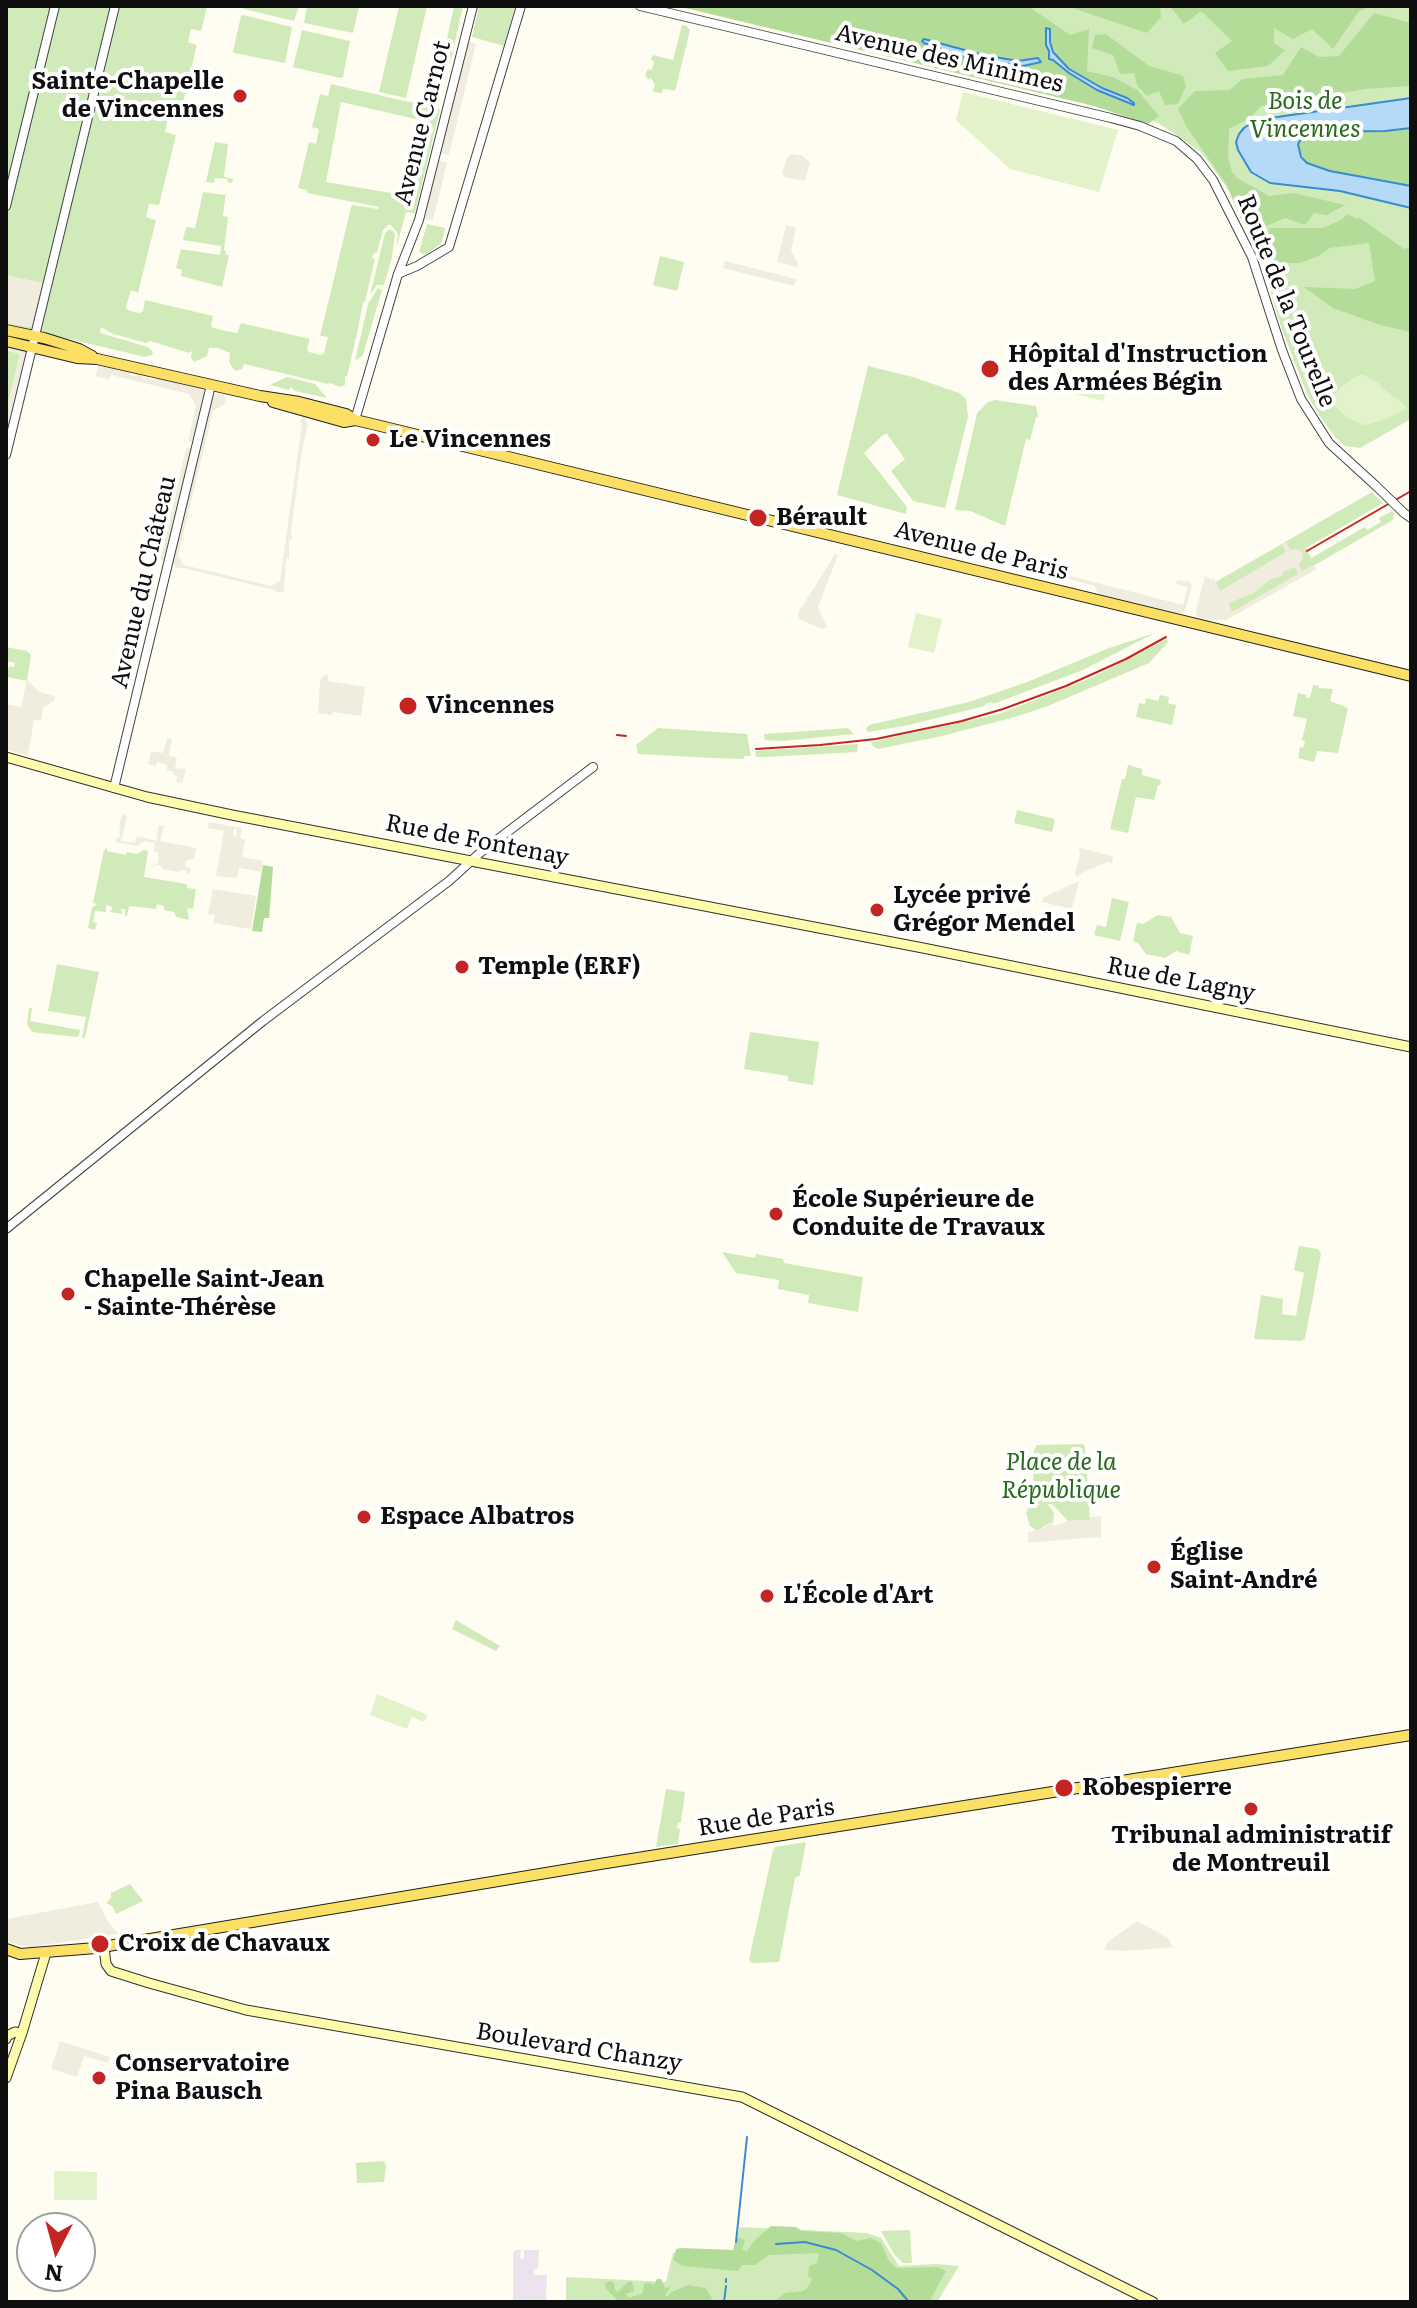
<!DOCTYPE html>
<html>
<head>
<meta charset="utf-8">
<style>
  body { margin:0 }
  #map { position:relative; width:1417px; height:2308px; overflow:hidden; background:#fffdf1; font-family:Literata,serif }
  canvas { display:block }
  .frame { position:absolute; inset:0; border:8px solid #0f0f0f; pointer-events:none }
  .north { position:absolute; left:16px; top:2212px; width:80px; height:80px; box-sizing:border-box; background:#fff; border:2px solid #9f9f9f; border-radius:50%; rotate:186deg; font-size:22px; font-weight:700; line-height:32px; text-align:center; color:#0f0f0f }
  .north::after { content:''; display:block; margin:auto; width:28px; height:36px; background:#c32523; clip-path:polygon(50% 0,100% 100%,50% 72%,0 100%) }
</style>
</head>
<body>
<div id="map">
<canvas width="1417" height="2308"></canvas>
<div class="frame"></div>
<div class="north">N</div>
</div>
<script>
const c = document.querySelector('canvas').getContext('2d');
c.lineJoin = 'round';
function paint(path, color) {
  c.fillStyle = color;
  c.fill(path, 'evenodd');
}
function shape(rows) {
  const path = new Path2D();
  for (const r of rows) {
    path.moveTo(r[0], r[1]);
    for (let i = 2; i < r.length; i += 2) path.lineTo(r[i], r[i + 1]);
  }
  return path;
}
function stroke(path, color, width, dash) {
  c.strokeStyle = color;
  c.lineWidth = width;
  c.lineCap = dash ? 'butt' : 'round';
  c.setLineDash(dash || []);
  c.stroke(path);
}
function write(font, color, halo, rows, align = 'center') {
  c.font = font + ' Literata,serif';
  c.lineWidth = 8;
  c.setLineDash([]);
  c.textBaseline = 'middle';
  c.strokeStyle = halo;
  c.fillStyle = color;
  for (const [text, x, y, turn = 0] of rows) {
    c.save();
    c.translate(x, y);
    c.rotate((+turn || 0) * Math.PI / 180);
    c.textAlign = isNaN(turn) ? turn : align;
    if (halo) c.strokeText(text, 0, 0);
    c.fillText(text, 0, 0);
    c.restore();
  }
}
paint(shape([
  [515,2250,521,2250,520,2258,524,2259,524,2250,539,2250,538,2269,534,2269,534,2275,547,2275,546,2302,513,2302,513,2253]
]), '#ede3ee');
paint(shape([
  [6,6,207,6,201,31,191,29,188,42,197,45,180,115,172,112,169,114,165,132,176,135,159,205,149,204,146,217,156,220,138,293,131,290,126,307,128,310,134,312,140,313,143,311,145,300,183,309,213,316,211,327,221,330,237,333,241,323,310,339,307,349,309,352,321,355,324,353,328,337,320,336,351,208,352,205,378,209,379,207,307,193,307,190,298,188,309,142,316,144,319,129,312,127,320,94,328,96,331,84,440,109,415,213,406,212,396,249,398,234,391,225,388,225,383,230,377,252,373,254,372,258,375,259,365,301,363,303,356,339,354,341,355,342,347,376,345,376,345,385,339,387,331,383,328,384,244,364,242,369,235,371,229,362,230,353,218,348,209,348,207,356,194,362,191,358,192,351,189,353,150,341,146,343,113,334,101,327,100,333,148,347,153,352,152,355,145,357,6,324],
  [341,102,420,120,403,195,326,182],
  [243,6,299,6,294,21,244,9],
  [307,6,359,6,353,33,304,23],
  [399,6,427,6,406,98,379,92],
  [454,6,463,6,450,64,445,55,446,43],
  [479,6,515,6,504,46,472,37],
  [678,6,1411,6,1411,419,1360,448,1345,446,1335,437,1319,415,1307,394,1281,327,1262,263,1226,186,1201,152,1158,123,1126,111],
  [243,15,292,27,285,63,234,53,233,51,241,16],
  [682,25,687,26,690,30,675,91,667,89,663,89,662,93,655,92,652,91,655,86,653,81,650,78,648,80,645,75,648,69,651,70,653,66,654,61,651,60,652,55,673,60],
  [302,30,350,41,343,77,340,78,293,67],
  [215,142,228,144,224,177,233,179,232,183,229,182,229,185,227,179,215,178,214,183,206,182],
  [226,190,223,216,228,217,224,250,226,251,226,254,223,254,229,255,222,287,181,276,182,270,176,268,181,249,220,255,221,246,183,240,186,227,195,228,203,192,225,195],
  [427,224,445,228,445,230,441,244,425,255,419,252],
  [388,230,392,230,395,234,392,257,384,285,377,285,370,295,385,233],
  [660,256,684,262,677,291,653,285],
  [378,288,382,290,363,355,355,361,368,304],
  [6,350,20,354,6,412],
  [868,366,913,377,959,393,966,399,968,417,945,508,913,501,891,471,905,459,887,434,883,435,864,453,907,507,906,514,837,495],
  [287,377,315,384,327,398,295,391,291,387,289,390,270,385],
  [995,400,1036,406,1038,417,1036,417,1030,440,1026,439,1005,526,970,511,955,510,977,413,988,402],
  [1372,492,1383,503,1306,548,1311,558,1363,528,1365,527,1367,530,1381,522,1379,518,1392,511,1394,513,1393,520,1228,615,1216,616,1206,608,1203,600,1205,590,1212,584],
  [1155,633,1083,670,993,704,992,702,985,704,985,706,909,725,868,732,866,729,869,725,969,702,1027,682,1109,648],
  [1167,639,1168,642,1149,663,1048,706,1015,717,942,736,878,749,873,746,871,742,999,714,1091,678],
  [6,647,27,651,31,655,27,681,7,677,9,666,14,667,15,663,6,661],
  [1313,685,1319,686,1319,688,1333,689,1330,701,1348,708,1338,753,1317,751,1314,762,1298,758,1300,747,1303,748,1305,741,1302,740,1307,719,1293,716,1298,693,1307,695,1306,698,1310,698],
  [1160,695,1169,697,1168,703,1176,705,1172,725,1136,717,1139,703,1145,704,1146,698,1158,701],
  [658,728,747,734,751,756,744,756,744,759,713,758,638,754,636,745],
  [848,728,854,734,782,741,765,740,764,734],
  [858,744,857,752,766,757,756,757,755,751],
  [1128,765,1142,769,1142,775,1161,780,1160,785,1158,785,1154,800,1136,797,1128,833,1110,829,1122,779,1125,779],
  [1017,810,1055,819,1052,832,1014,823],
  [107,848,107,851,126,855,127,852,137,854,144,850,148,851,144,877,187,884,187,888,196,889,193,909,187,908,189,920,176,917,174,912,164,910,164,906,157,904,156,909,129,906,127,916,125,916,125,909,121,909,122,914,110,912,113,907,106,905,106,912,95,911,93,922,97,923,95,930,88,928,92,908,97,904,93,903,104,850],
  [1112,898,1129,902,1120,941,1094,935,1097,925,1106,927],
  [1158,915,1171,917,1180,933,1193,936,1189,955,1176,951,1165,958,1146,954,1138,943,1133,941,1137,923,1143,924],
  [57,964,99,972,85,1038,82,1038,86,1017,48,1011],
  [29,1008,32,1008,30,1021,80,1030,79,1035,77,1037,32,1032,27,1024],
  [750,1032,819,1042,813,1085,788,1081,788,1076,744,1069],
  [1299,1246,1318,1249,1321,1254,1305,1339,1301,1341,1254,1339,1261,1295,1283,1299,1282,1314,1296,1316,1304,1273,1294,1270],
  [722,1252,755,1258,756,1254,783,1259,784,1263,863,1277,858,1312,808,1303,809,1295,778,1289,779,1280,736,1273],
  [1083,1444,1085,1447,1090,1520,1068,1521,1052,1504,1047,1504,1054,1512,1053,1523,1049,1523,1037,1531,1030,1526,1026,1513,1029,1507,1041,1504,1033,1503,1034,1450,1037,1445],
  [456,1620,500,1646,496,1651,452,1629],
  [666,1789,685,1792,681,1822,678,1823,677,1828,680,1829,678,1844,656,1847],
  [806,1842,800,1875,795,1878,779,1962,752,1963,749,1960,773,1850,775,1847],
  [130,1884,143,1901,116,1914,112,1906,106,1903,111,1898,111,1893],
  [384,2161,386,2166,384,2182,357,2183,356,2163],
  [739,2227,867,2233,881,2238,899,2266,936,2264,959,2266,937,2302,566,2302,566,2277,666,2282,673,2253,718,2254,735,2257],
  [910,2230,912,2263,903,2263,894,2254,881,2231]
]), '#d0ebb9');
paint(shape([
  [677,6,1028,6,1070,35,1089,29,1087,71,1113,77,1137,90,1159,116,1148,124,1094,106],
  [1067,6,1160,6,1161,17,1147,33],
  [1170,6,1372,6,1359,11,1333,49,1312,29,1293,39,1274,28,1274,43,1285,50,1268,66,1228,71,1215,53,1232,41,1201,11,1184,24],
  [1374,13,1411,23,1411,83,1409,86,1365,89,1261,106,1250,118,1229,129,1228,156,1232,172,1237,178,1269,196,1294,193,1345,205,1327,215,1314,213,1305,225,1285,218,1250,233,1241,219,1228,187,1186,126,1178,109,1195,91,1230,90,1242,79,1283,75,1301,47,1319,57,1339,56],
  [1106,34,1149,66,1183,76,1186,86,1178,104,1165,105,1159,91,1147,96,1137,85,1134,73,1120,74,1113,55,1092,48,1095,35],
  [1411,128,1411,186,1330,171,1307,163,1298,149,1299,139,1311,132,1385,131],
  [1348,214,1355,218,1360,218,1404,249,1411,247,1411,332,1380,325,1333,308,1305,288,1304,287,1355,289,1375,281,1369,243,1329,248,1319,256,1299,263,1272,263,1265,256,1266,241,1269,228,1323,228,1341,220],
  [263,865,273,867,269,918,264,918,262,932,252,931],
  [771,2226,796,2227,802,2231,841,2233,856,2241,871,2238,881,2243,889,2261,896,2268,937,2267,946,2271,929,2302,776,2302,775,2301,785,2293,803,2291,808,2287,812,2279,808,2276,809,2266,817,2263,819,2253,769,2255,755,2265,742,2265,738,2271,682,2266,673,2260,676,2249,681,2248,733,2250,736,2237,745,2240,742,2250,747,2251,754,2241],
  [657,2279,661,2279,665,2288,671,2287,666,2293,666,2298,672,2292,688,2285,706,2288,714,2302,620,2302,606,2289,605,2283,611,2281,614,2283,615,2290,618,2292,629,2281,632,2282,634,2291,626,2294,629,2298,643,2293,644,2284,647,2282,654,2285]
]), '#b2dc98');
paint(shape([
  [963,92,1118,130,1099,192,1010,169,956,120],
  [1072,375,1108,384,1103,401,1068,392],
  [1359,375,1364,375,1378,383,1392,396,1399,399,1406,408,1391,417,1370,424,1363,425,1345,416,1332,402,1331,398,1342,386],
  [916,613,942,619,934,653,908,647],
  [377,1694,428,1715,424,1722,412,1717,407,1729,370,1715],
  [54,2171,97,2172,97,2200,54,2200]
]), '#e2f2cb');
paint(shape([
  [468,42,476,44,449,155,440,153],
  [792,154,803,156,810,163,805,181,787,178,782,174,787,157],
  [438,160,447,163,433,220,425,219],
  [786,225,796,228,791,251,798,263,797,267,777,262],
  [725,261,796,279,794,286,723,268],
  [6,275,43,283,33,324,30,327,6,323],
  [6,344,24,349,27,355,25,355,9,420,11,421,8,426,9,427,6,429,6,412,20,354,6,350],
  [99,364,128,371,130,375,135,376,136,373,142,375,143,378,155,380,157,378,203,390,205,393,202,411,200,411,192,442,188,442,196,406,189,394,111,375,109,380,95,376],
  [216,394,224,395,226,403,213,411,178,556,184,565,271,586,280,581,302,424,300,421,304,416,308,424,301,456,291,531,292,539,289,539,289,558,286,559,284,591,280,593,274,590,184,568,176,568,172,561,211,399],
  [186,448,191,448,184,476,186,477,167,546,169,548,167,558,161,561,152,557,152,555,163,548],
  [1286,542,1290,550,1296,549,1302,552,1303,558,1299,565,1302,571,1314,565,1317,569,1226,620,1207,620,1197,617,1196,611,1205,576,1212,580,1214,578,1220,591,1286,552,1282,544],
  [1295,567,1298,574,1232,612,1229,603,1253,593,1271,579,1282,576,1283,572],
  [835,554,838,555,818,607,827,627,822,629,799,619,798,613],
  [1063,574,1183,605,1188,587,1176,584,1177,580,1189,582,1192,585,1185,611,1182,614,1098,594,1095,586,1062,577],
  [324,675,328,675,328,681,365,687,361,716,333,712,332,715,318,713,320,680],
  [27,679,39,692,55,696,54,701,43,708,41,721,34,719,28,756,6,750,6,718,9,712,6,711,6,704,21,707],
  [167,738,172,739,169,756,177,758,175,768,186,769,182,783,176,782,177,776,173,774,173,772,167,770,167,765,157,762,156,766,148,764,151,751,163,753],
  [123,813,127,817,121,841,135,843,137,836,157,841,158,825,164,826,160,841,196,848,194,859,186,860,185,867,191,868,190,874,187,874,187,871,181,870,179,872,162,869,162,866,158,865,151,867,158,862,158,853,154,852,155,843,145,841,138,846,116,842,116,838,119,838,120,829,119,824],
  [209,822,236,827,233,832,234,838,237,833,236,827,242,828,240,838,245,840,242,857,263,861,261,872,239,868,237,878,216,876,224,831,207,828],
  [1079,848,1113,856,1112,863,1108,862,1086,871,1076,877,1075,873,1080,855],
  [1079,881,1072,909,1042,902,1044,897],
  [213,889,256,896,251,929,213,923,215,915,208,914],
  [1101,1516,1101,1538,1098,1537,1028,1543,1028,1532,1044,1528,1049,1522,1055,1526,1068,1521,1089,1520,1091,1517],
  [98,1902,108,1922,119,1934,30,1947,6,1942,6,1919],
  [1137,1921,1168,1938,1173,1947,1126,1951,1104,1950,1108,1942],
  [60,2041,110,2057,108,2063,84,2056,77,2077,51,2069]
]), '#f0eddf');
const water = shape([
  [1046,28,1050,29,1050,42,1053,52,1069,69,1102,88,1127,98,1134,103,1134,105,1097,90,1069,73,1053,60,1049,59,1049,51,1046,45,1046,28],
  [924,39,983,55,1018,61,1038,58,1041,62,1023,66,990,61,962,56,924,43,922,41,924,39],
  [1411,98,1411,128,1385,131,1311,132,1304,134,1298,144,1301,157,1307,163,1330,171,1411,186,1411,208,1340,191,1270,183,1251,172,1238,150,1236,142,1239,134,1244,128,1256,120,1411,98]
]);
paint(water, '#b4daf8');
stroke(water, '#398bd1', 2);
stroke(shape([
  [736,2242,747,2137],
  [776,2244,805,2242,836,2250,872,2270,898,2289,909,2302],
  [726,2282,726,2279],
  [724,2302,726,2286]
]), '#398bd1', 2);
const tertiary = shape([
  [640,6,1111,118,1140,126,1176,141,1197,159,1213,180,1252,257,1282,350,1301,399,1329,443,1375,485],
  [6,206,55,6],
  [398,274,419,220,473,6],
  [355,420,398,274,417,266,449,247,521,6],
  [6,455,115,6],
  [1404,513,1411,518],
  [114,788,211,385],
  [6,1229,263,1021,449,881,481,852,593,767]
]);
const secondary = shape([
  [6,757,147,797,232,815,923,948,1411,1047],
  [104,1947,106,1964,111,1971,149,1983,246,2010,742,2097,1153,2302],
  [6,2039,7,2036,15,2032,22,2033],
  [6,2078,22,2033,46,1953]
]);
const primary = shape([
  [6,330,44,338,79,349,92,356],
  [6,341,77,358,97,359,260,396,299,402,346,414,355,420,364,422,1411,676],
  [273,402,344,422,355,420],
  [6,1949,20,1954,96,1948,600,1864,1411,1735]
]);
stroke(tertiary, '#424242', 10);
stroke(secondary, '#313131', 11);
stroke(primary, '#202020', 12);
stroke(tertiary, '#fff', 8);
stroke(secondary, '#fffbac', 9);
stroke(primary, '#fbe065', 10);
stroke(shape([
  [1307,551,1411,491],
  [617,735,626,736],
  [756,749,820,745,876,739,962,721,1003,709,1066,686,1126,659,1166,637]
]), '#c32523', 2);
const tertiaryBridge = shape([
  [1375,485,1404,513]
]);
stroke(tertiaryBridge, '#424242', 10, []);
stroke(tertiaryBridge, '#fff', 8);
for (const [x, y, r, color] of [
  [240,96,8,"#c32523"],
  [990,369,10,"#c32523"],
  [373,440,8,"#c32523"],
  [758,518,10,"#c32523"],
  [408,706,10,"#c32523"],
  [877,910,8,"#c32523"],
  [462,967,8,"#c32523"],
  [776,1214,8,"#c32523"],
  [68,1294,8,"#c32523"],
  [364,1517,8,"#c32523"],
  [1154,1567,8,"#c32523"],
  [767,1596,8,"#c32523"],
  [1064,1788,10,"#c32523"],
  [1251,1809,8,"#c32523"],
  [100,1944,10,"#c32523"],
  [99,2078,8,"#c32523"]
]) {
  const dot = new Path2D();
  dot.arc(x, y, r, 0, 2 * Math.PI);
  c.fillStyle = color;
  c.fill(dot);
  stroke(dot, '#fff', 3);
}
write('24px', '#0f0f0f', '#fff', [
  ["Avenue des Minimes",949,59,13],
  ["Avenue Carnot",423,123,-76],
  ["Route de la Tourelle",1286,301,68],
  ["Avenue de Paris",981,551,14],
  ["Avenue du Château",144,582,-77],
  ["Rue de Fontenay",477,841,11],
  ["Rue de Lagny",1181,980,11],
  ["Rue de Paris",766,1818,-9],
  ["Boulevard Chanzy",579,2048,9]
]);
write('bold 24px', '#0f0f0f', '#fff', [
  ["Sainte-Chapelle",224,82,"right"],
  ["de Vincennes",224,110,"right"],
  ["Hôpital d'Instruction",1008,355],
  ["des Armées Bégin",1008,383],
  ["Le Vincennes",389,440],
  ["Bérault",776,518],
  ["Vincennes",426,706],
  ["Lycée privé",893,896],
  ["Grégor Mendel",893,924],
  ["Temple (ERF)",478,967],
  ["École Supérieure de",792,1200],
  ["Conduite de Travaux",792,1228],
  ["Chapelle Saint-Jean",84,1280],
  ["- Sainte-Thérèse",84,1308],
  ["Espace Albatros",380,1517],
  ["Église",1170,1553],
  ["Saint-André",1170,1581],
  ["L'École d'Art",783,1596],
  ["Robespierre",1082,1788],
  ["Tribunal administratif",1251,1836,"center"],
  ["de Montreuil",1251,1864,"center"],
  ["Croix de Chavaux",118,1944],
  ["Conservatoire",115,2064],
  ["Pina Bausch",115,2092]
], 'left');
write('italic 24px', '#28691d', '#fff', [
  ["Bois de",1305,102],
  ["Vincennes",1305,130],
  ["Place de la",1061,1463],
  ["République",1061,1491]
]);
</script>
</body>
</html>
